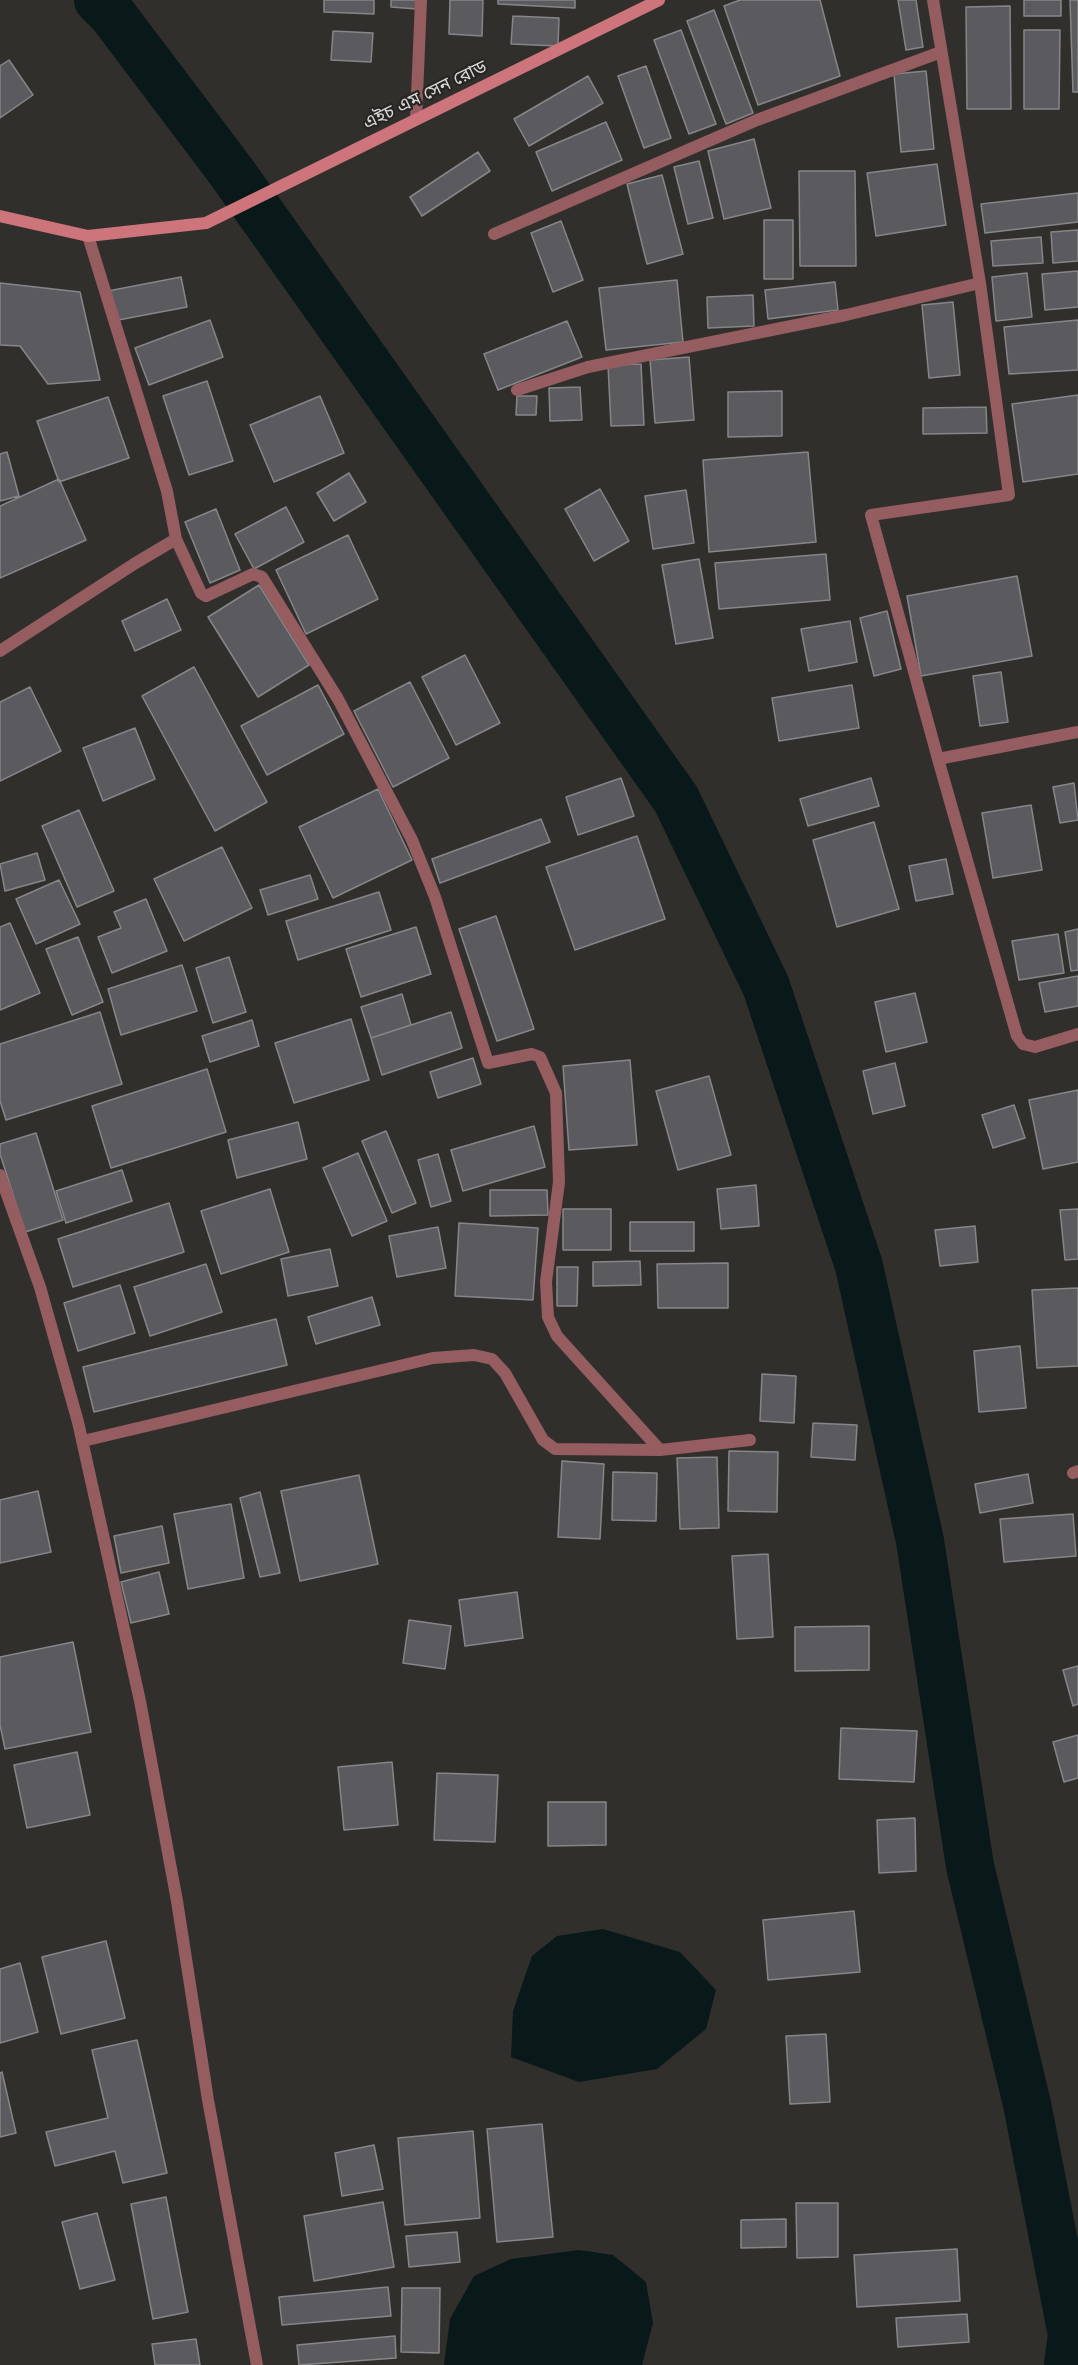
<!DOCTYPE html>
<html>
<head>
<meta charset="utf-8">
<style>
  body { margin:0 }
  canvas { display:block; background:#312f2c }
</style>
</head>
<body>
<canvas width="1078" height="2365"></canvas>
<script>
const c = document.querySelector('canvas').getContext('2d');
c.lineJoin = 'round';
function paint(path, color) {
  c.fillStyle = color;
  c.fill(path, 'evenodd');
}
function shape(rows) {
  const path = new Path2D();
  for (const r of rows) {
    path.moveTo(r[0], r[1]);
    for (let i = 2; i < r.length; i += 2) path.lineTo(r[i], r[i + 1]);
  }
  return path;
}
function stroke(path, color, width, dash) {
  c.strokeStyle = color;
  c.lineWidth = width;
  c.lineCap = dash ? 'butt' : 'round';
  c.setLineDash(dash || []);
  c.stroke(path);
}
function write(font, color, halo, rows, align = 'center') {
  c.font = font + ' Quicksand,"Noto Sans Bengali",sans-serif';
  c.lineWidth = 4.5;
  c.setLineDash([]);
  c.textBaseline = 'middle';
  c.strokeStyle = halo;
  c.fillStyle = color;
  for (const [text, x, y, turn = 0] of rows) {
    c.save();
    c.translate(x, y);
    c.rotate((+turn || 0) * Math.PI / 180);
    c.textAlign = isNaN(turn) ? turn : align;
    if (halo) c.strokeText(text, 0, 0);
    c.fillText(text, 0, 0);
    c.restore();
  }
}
paint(shape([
  [603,1929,680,1952,716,1990,706,2029,657,2069,579,2082,511,2057,513,2011,532,1956,557,1936],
  [579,2250,613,2255,646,2282,653,2323,642,2365,444,2365,450,2319,474,2276,511,2259]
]), '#091818');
stroke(shape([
  [98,0,112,14,230,170,676,799,766,986,859,1266,920,1541,970,1866,1027,2104,1072,2335,1068,2365]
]), '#091818', 48);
const building = shape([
  [324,0,374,0,374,14,324,12,324,0],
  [391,0,417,0,417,9,391,7,391,0],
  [450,0,483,0,482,36,449,34,450,0],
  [498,0,575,0,575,8,498,4,498,0],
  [740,0,820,0,840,76,758,105,724,6,740,0],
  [898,0,916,0,923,47,906,50,898,0],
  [1024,0,1061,0,1061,16,1024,16,1024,0],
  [1070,0,1078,0,1078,92,1073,92,1070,0],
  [1010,6,1011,109,967,109,966,7,1010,6],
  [714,10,753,113,726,124,687,21,714,10],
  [513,16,559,18,558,46,511,44,513,16],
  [681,30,716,124,689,134,654,40,681,30],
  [1024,30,1060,30,1059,109,1024,109,1024,30],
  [333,31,373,33,371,62,331,60,333,31],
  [9,60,33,95,0,118,0,66,9,60],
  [646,66,671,138,644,148,618,76,646,66],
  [926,71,934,149,901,152,894,74,926,71],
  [588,76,603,103,529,146,514,119,588,76],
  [606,122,622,160,552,191,536,152,606,122],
  [754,139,771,208,724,219,708,151,754,139],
  [478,152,490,171,422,216,410,197,478,152],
  [699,161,713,218,688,224,674,167,699,161],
  [937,164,946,225,876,236,867,173,937,164],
  [799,171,855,171,856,266,800,266,799,171],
  [662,175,683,254,647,264,627,184,662,175],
  [1078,193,1078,222,985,233,981,204,1078,193],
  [764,220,793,220,793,279,764,279,764,220],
  [561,221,583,280,553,292,531,233,561,221],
  [1078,230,1078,261,1053,263,1051,232,1078,230],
  [1041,237,1043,263,993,266,991,241,1041,237],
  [1078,271,1078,307,1045,310,1042,274,1078,271],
  [1027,273,1032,317,996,321,992,277,1027,273],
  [181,277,187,307,113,321,108,291,181,277],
  [677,280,683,342,606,350,599,288,677,280],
  [835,282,838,310,768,319,765,290,835,282],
  [0,283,80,292,100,380,48,384,20,346,0,345,0,283],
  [753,295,754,326,708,328,707,297,753,295],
  [953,302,960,375,929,378,922,305,953,302],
  [210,320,223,357,149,385,135,348,210,320],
  [1078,320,1078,370,1009,374,1004,327,1078,320],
  [567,321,582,357,498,390,484,354,567,321],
  [689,357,694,420,655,423,650,360,689,357],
  [641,364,644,425,611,426,608,365,641,364],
  [207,381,233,461,189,475,163,396,207,381],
  [580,387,582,420,550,421,549,388,580,387],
  [782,391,782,436,728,437,728,392,782,391],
  [1078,395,1078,474,1023,482,1012,404,1078,395],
  [320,396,344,453,274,482,250,425,320,396],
  [517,396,537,396,536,415,516,415,517,396],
  [108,397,129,458,59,482,37,421,108,397],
  [986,407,987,433,923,434,923,408,986,407],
  [7,452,19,496,0,501,0,454,7,452],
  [808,452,816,542,709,552,703,460,808,452],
  [349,473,366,502,334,521,317,493,349,473],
  [59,479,86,540,0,578,0,506,59,479],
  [600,489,629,541,594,561,565,509,600,489],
  [686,490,694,543,653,549,645,496,686,490],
  [286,507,304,542,254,569,235,534,286,507],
  [216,509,240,570,210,583,185,522,216,509],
  [348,535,378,599,306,634,276,570,348,535],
  [826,554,830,600,719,609,715,563,826,554],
  [699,559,713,638,676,644,662,565,699,559],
  [1017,576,1032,656,921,676,907,596,1017,576],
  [259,585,309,665,258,697,208,617,259,585],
  [167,599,181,630,135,651,122,621,167,599],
  [887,611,901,669,874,676,860,618,887,611],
  [850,621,857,662,809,671,801,629,850,621],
  [465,655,500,723,456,745,422,677,465,655],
  [194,667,267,802,215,831,142,696,194,667],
  [1001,672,1008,722,980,726,973,676,1001,672],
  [410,682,449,758,393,787,354,711,410,682],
  [318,685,344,734,267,775,241,726,318,685],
  [852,685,859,728,779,741,772,698,852,685],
  [30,687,61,751,0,781,0,702,30,687],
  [135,728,155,779,103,801,83,748,135,728],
  [621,778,634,816,578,835,566,797,621,778],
  [871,778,879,806,808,826,800,799,871,778],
  [1074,783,1078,820,1060,823,1053,787,1074,783],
  [378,789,412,860,333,898,299,827,378,789],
  [1031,805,1042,870,993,878,982,813,1031,805],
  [79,810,114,891,77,907,42,826,79,810],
  [541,819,550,842,440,883,432,859,541,819],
  [874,822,899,909,837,927,813,840,874,822],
  [637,836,665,919,575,950,546,867,637,836],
  [222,847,252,908,184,941,154,879,222,847],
  [37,853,45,880,5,891,0,864,37,853],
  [946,859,953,894,916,901,909,866,946,859],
  [310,875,318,899,268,915,260,890,310,875],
  [59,880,80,924,36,944,16,899,59,880],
  [379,892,391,930,298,960,286,921,379,892],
  [146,899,167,951,112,973,98,937,121,928,114,912,146,899],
  [496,916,534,1029,497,1041,459,929,496,916],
  [10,923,40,993,0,1010,0,927,10,923],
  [416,927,431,974,361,997,346,949,416,927],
  [1078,929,1078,970,1071,971,1065,932,1078,929],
  [1058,934,1064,973,1019,980,1012,941,1058,934],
  [78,937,103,1002,72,1015,46,949,78,937],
  [229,957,246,1012,213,1023,196,968,229,957],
  [182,965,197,1011,121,1035,108,989,182,965],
  [1078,976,1078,1006,1045,1012,1039,983,1078,976],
  [915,993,927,1042,886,1052,875,1002,915,993],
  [402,994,411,1025,371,1038,361,1007,402,994],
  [100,1012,122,1084,6,1120,0,1101,0,1044,100,1012],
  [451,1012,462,1048,382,1075,371,1038,451,1012],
  [351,1019,369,1080,294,1103,275,1043,351,1019],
  [252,1020,259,1046,210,1062,202,1036,252,1020],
  [473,1058,481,1084,438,1098,430,1072,473,1058],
  [630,1060,637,1145,569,1150,563,1066,630,1060],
  [895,1063,905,1106,873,1114,863,1071,895,1063],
  [207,1069,226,1132,111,1168,92,1106,207,1069],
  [709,1076,731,1155,678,1170,656,1091,709,1076],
  [1078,1090,1078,1162,1043,1169,1029,1100,1078,1090],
  [1014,1105,1025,1138,993,1148,982,1115,1014,1105],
  [298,1122,307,1159,237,1178,228,1140,298,1122],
  [534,1126,545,1167,463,1191,451,1150,534,1126],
  [386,1131,416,1203,392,1213,362,1141,386,1131],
  [36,1133,63,1220,25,1232,0,1154,0,1144,36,1133],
  [358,1153,387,1221,352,1236,323,1168,358,1153],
  [438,1154,451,1201,431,1207,418,1160,438,1154],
  [122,1170,132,1201,66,1223,56,1191,122,1170],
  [756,1185,759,1226,721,1229,717,1189,756,1185],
  [270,1189,289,1252,221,1274,201,1211,270,1189],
  [490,1190,547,1190,548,1215,490,1216,490,1190],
  [169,1203,184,1252,73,1287,58,1239,169,1203],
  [563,1209,611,1209,611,1250,563,1250,563,1209],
  [1078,1209,1078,1259,1065,1260,1060,1210,1078,1209],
  [630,1222,694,1222,694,1251,630,1251,630,1222],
  [459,1223,538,1228,533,1300,455,1296,459,1223],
  [975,1226,978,1262,940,1266,935,1230,975,1226],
  [438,1227,446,1268,397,1277,389,1236,438,1227],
  [330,1249,338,1286,288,1296,281,1259,330,1249],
  [640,1261,641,1285,593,1286,593,1262,640,1261],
  [728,1263,728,1308,658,1308,657,1264,728,1263],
  [206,1264,222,1312,150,1336,134,1287,206,1264],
  [557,1267,578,1267,577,1306,557,1306,557,1267],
  [120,1285,135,1333,78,1351,64,1303,120,1285],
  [1078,1288,1078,1366,1037,1368,1032,1290,1078,1288],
  [372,1297,380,1325,316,1344,308,1317,372,1297],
  [276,1319,287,1365,94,1412,83,1367,276,1319],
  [1020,1346,1026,1408,979,1412,974,1351,1020,1346],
  [762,1374,796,1376,794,1423,760,1421,762,1374],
  [813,1423,857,1425,855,1460,811,1457,813,1423],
  [729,1451,778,1452,777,1512,728,1511,729,1451],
  [717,1457,719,1528,680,1529,677,1458,717,1457],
  [562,1461,604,1464,600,1539,558,1537,562,1461],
  [613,1472,657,1473,656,1521,612,1520,613,1472],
  [1028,1474,1033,1503,980,1513,975,1484,1028,1474],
  [359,1475,378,1564,300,1581,281,1491,359,1475],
  [38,1491,51,1552,0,1563,0,1500,38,1491],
  [260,1492,280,1573,260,1577,240,1498,260,1492],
  [231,1504,244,1578,188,1589,174,1514,231,1504],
  [1073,1514,1076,1556,1004,1562,1000,1519,1073,1514],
  [162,1526,169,1563,121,1573,114,1536,162,1526],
  [768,1554,773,1637,737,1639,732,1556,768,1554],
  [159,1572,169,1614,131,1623,121,1582,159,1572],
  [517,1592,523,1638,465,1646,459,1600,517,1592],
  [409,1620,451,1626,445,1669,403,1663,409,1620],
  [869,1626,869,1670,795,1671,795,1627,869,1626],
  [73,1642,91,1732,5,1749,0,1725,0,1657,73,1642],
  [1078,1666,1078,1704,1073,1706,1063,1670,1078,1666],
  [841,1728,917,1731,914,1782,839,1779,841,1728],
  [1078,1735,1078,1778,1064,1782,1053,1742,1078,1735],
  [77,1752,90,1815,27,1828,14,1765,77,1752],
  [392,1762,398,1825,344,1830,338,1767,392,1762],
  [437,1773,498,1775,495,1842,434,1840,437,1773],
  [548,1802,606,1802,606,1845,548,1846,548,1802],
  [915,1818,916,1871,879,1873,877,1820,915,1818],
  [854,1911,860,1972,768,1980,763,1920,854,1911],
  [106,1941,125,2018,61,2034,42,1957,106,1941],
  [20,1963,38,2032,0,2043,0,1969,20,1963],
  [826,2034,830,2102,790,2104,786,2036,826,2034],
  [137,2040,167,2173,123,2183,115,2151,55,2166,46,2132,108,2118,92,2050,137,2040],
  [2,2072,16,2133,0,2137,0,2073,2,2072],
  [542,2124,553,2237,497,2242,487,2129,542,2124],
  [473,2131,480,2218,405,2225,398,2138,473,2131],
  [374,2145,383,2189,342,2196,335,2153,374,2145],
  [166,2197,188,2312,153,2319,131,2204,166,2197],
  [383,2202,394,2267,314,2281,304,2216,383,2202],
  [796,2203,838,2203,838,2257,797,2258,796,2203],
  [97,2213,115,2280,80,2289,62,2222,97,2213],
  [786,2219,786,2247,741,2248,741,2220,786,2219],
  [457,2232,460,2262,409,2267,406,2236,457,2232],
  [957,2249,960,2301,857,2307,854,2255,957,2249],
  [388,2287,391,2316,282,2325,279,2297,388,2287],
  [402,2288,440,2288,439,2353,401,2352,402,2288],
  [967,2314,969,2342,898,2347,896,2318,967,2314],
  [395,2336,396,2358,299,2365,297,2345,395,2336],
  [196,2339,200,2365,155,2365,152,2344,196,2339]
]);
paint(building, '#5b5b5f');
stroke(building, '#868689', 1.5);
stroke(shape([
  [933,0,980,283,1009,495,871,515,938,759,1078,732],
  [416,119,421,0],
  [494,234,757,120,941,52],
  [517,390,588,367,846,315,980,283],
  [176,539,201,593,206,596,253,574,262,577,338,699,412,840,435,897,488,1063,532,1054,540,1057,556,1093,559,1182,546,1282,548,1317,557,1336,660,1450,750,1440],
  [0,651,134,564,176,539,167,491,88,236],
  [938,759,1017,1036,1023,1044,1035,1047,1078,1034],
  [0,1175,40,1287,78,1422,140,1701,177,1901,208,2100,257,2365],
  [83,1441,433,1358,474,1355,492,1359,505,1373,543,1440,555,1449,660,1450],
  [1073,1473,1078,1471]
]), '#955d60', 12);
stroke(shape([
  [0,216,88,236,206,223,659,0]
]), '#cd757b', 12);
write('18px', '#dad9d7', '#272522', [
  ["এইচ এম সেন রোড",425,95,-26]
]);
</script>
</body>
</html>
